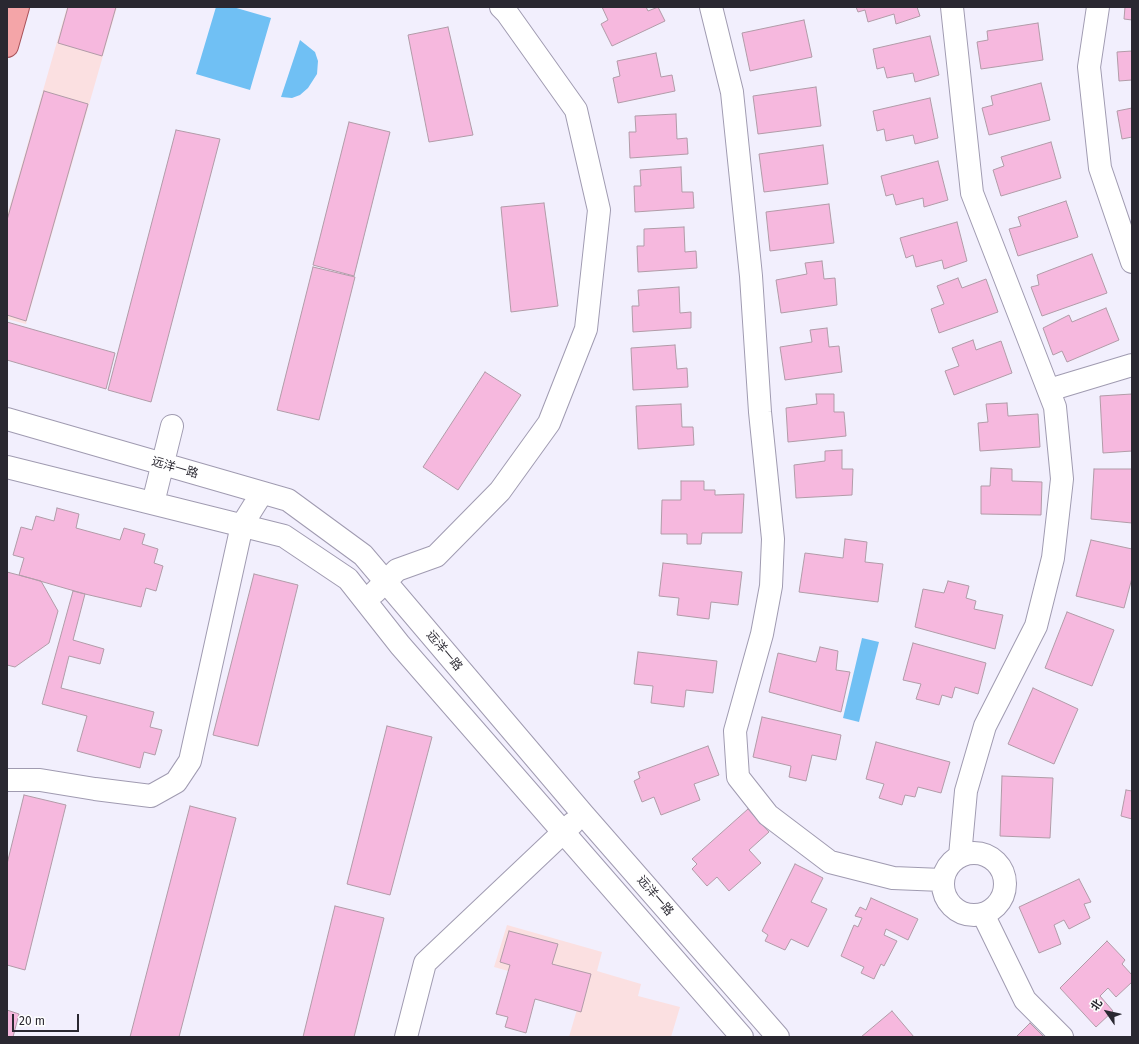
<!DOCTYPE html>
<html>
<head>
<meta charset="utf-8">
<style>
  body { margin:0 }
  #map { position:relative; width:1139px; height:1044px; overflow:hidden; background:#f2effd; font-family:"Fira Sans","Noto Sans SC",sans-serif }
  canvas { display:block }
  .frame { position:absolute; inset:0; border:8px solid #2a2831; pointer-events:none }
  .north { position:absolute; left:1087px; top:992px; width:40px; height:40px; -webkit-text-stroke:3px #fefefe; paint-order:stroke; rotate:304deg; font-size:11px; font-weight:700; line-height:16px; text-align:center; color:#2a2831 }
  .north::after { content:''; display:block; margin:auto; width:14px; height:18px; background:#2a2831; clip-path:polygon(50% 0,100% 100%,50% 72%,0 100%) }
  .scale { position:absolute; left:12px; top:1014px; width:67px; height:18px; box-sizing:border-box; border:2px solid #2a2831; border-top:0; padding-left:5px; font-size:12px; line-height:14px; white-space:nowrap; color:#2a2831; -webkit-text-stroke:3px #fefefe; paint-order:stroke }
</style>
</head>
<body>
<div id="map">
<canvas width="1139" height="1044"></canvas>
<div class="frame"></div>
<div class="north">北</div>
<div class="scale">20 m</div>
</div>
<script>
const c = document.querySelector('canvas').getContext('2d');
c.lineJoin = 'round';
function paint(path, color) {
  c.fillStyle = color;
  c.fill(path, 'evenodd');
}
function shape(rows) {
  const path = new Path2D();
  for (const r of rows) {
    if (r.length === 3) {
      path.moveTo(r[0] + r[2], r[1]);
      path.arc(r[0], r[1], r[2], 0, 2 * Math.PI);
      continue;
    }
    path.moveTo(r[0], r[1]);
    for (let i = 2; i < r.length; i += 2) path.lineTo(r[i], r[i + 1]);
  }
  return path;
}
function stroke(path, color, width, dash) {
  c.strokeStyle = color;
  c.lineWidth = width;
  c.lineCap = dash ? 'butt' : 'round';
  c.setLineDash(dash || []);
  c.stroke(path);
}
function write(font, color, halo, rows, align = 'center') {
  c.font = font + ' "Fira Sans","Noto Sans SC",sans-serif';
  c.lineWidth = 3;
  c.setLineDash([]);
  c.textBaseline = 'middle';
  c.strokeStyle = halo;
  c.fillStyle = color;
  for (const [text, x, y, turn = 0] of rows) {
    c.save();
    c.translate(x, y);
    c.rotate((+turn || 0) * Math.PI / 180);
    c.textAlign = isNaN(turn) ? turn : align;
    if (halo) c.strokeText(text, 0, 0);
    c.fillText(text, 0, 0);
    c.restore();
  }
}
paint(shape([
  [67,7,117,7,26,324,7,319,7,216],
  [507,925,602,952,597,971,641,984,638,996,680,1007,671,1037,569,1037,582,992,494,967]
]), '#fbe0e1');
paint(shape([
  [216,7,233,7,271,18,250,90,196,74],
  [300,40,315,52,318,61,317,74,308,88,300,95,292,98,281,97],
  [862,638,879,642,859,722,843,718]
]), '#70c0f4');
const building = shape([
  [68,7,116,7,102,56,58,43,68,7],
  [602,7,646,7,648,11,658,7,665,21,612,46,601,24,608,20,602,7],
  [856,7,917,7,920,16,896,24,894,14,868,22,865,10,858,12,856,7],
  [1125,7,1132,7,1132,20,1124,19,1125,7],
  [804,20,812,57,750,71,742,33,804,20],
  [1038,23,1043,60,981,69,977,42,988,40,987,31,1038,23],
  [448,27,473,135,429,142,408,35,448,27],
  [930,36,939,75,915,82,913,73,887,78,884,67,877,69,873,49,930,36],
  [1132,51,1132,80,1119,81,1117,52,1132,51],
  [656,53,661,77,672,75,675,91,618,103,613,78,620,76,617,61,656,53],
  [1041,83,1050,120,989,135,982,108,993,105,991,96,1041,83],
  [816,87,821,126,758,134,753,96,816,87],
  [44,91,88,104,26,321,7,315,7,220,44,91],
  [930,98,938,138,915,144,913,135,886,141,884,129,877,131,873,111,930,98],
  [1132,108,1132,137,1122,139,1117,111,1132,108],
  [676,114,677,139,687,138,688,154,630,158,629,132,636,132,635,116,676,114],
  [349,122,390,132,354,276,313,265,349,122],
  [176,130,220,139,151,402,108,390,176,130],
  [1051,142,1061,178,1001,196,993,170,1004,166,1001,157,1051,142],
  [823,145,828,184,764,192,759,154,823,145],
  [938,161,948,200,924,207,923,198,896,205,893,194,886,196,881,176,938,161],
  [681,167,682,192,693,192,694,208,635,212,634,186,641,186,640,170,681,167],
  [1066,201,1078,237,1018,256,1009,229,1021,226,1018,217,1066,201],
  [544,203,558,306,511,312,501,207,544,203],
  [829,204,834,243,770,251,766,212,829,204],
  [957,222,967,261,944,269,942,260,916,267,913,255,906,258,900,238,957,222],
  [684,227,685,252,696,251,697,268,638,272,637,246,644,246,644,229,684,227],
  [1092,254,1107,293,1042,316,1031,287,1039,285,1037,275,1092,254],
  [822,261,824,279,835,278,837,305,781,313,776,280,807,274,805,263,822,261],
  [313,267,355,277,319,420,277,410,313,267],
  [958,278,962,288,986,279,998,312,939,333,931,309,944,304,937,286,958,278],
  [679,287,680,313,691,312,691,328,633,332,632,306,639,306,638,290,679,287],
  [1106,308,1119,340,1067,362,1062,351,1053,355,1043,328,1069,315,1072,322,1106,308],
  [7,322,115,353,106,389,7,360,7,322],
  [827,328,829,347,839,346,842,372,785,380,780,347,812,342,810,330,827,328],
  [973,340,976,350,1001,341,1012,373,954,395,945,371,959,366,952,348,973,340],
  [675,345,677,369,687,368,688,387,633,390,631,348,675,345],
  [485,372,521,395,458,490,423,467,485,372],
  [816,394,834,394,834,412,844,412,846,436,788,442,786,408,817,404,816,394],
  [1132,394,1132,451,1103,453,1100,396,1132,394],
  [1007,403,1008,416,1038,414,1040,447,980,451,978,423,988,422,986,404,1007,403],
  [681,404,682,427,693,427,694,445,638,449,636,406,681,404],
  [842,450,842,469,853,469,852,495,796,498,794,465,825,461,825,451,842,450],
  [991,468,1012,469,1012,481,1042,482,1041,515,981,514,981,486,990,486,991,468],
  [1094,469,1132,469,1132,523,1091,519,1094,469],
  [681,481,704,481,704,490,715,490,715,495,744,494,742,533,702,533,701,544,687,544,687,534,661,534,662,500,681,500,681,481],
  [57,508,79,514,76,528,120,540,124,528,145,534,142,544,158,549,154,563,163,566,156,591,146,588,141,607,85,594,19,575,24,558,13,555,21,527,32,530,36,516,54,521,57,508],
  [845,539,867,542,865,562,883,564,878,602,799,592,805,553,843,558,845,539],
  [1091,540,1132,549,1132,578,1124,608,1076,596,1091,540],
  [663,563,742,572,738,605,711,602,709,619,677,615,679,598,659,596,663,563],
  [7,572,41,581,58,611,49,643,15,667,7,665,7,572],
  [254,574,298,585,258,746,213,735,254,574],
  [948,581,969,586,966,598,976,601,974,609,1003,615,995,649,915,627,923,589,944,593,948,581],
  [73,591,85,594,73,640,104,649,100,664,69,656,61,688,154,712,150,727,162,730,155,755,144,752,140,768,77,751,87,716,42,704,73,591],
  [1067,612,1114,630,1092,686,1045,668,1067,612],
  [913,643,986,663,978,694,955,687,952,698,942,695,939,705,916,699,921,684,903,680,913,643],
  [820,647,838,651,836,670,850,672,841,712,769,692,778,653,816,662,820,647],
  [638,652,717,661,713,693,686,690,684,707,651,703,653,686,634,684,638,652],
  [1033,688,1078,709,1054,764,1008,744,1033,688],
  [762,717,841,735,836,760,812,755,806,781,789,777,791,766,753,757,762,717],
  [387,726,432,737,390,895,347,884,387,726],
  [876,742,950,762,941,793,918,787,915,797,905,795,902,805,879,798,884,784,866,779,876,742],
  [708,746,719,775,694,784,700,800,661,815,654,797,642,802,634,781,640,778,638,772,708,746],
  [1002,776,1053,778,1050,838,1000,836,1002,776],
  [1126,790,1132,791,1132,819,1121,816,1126,790],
  [24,795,66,805,25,970,7,965,7,864,24,795],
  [190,806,236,818,179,1037,130,1037,190,806],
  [748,809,769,832,749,850,761,863,729,891,717,877,707,886,692,869,697,864,692,859,748,809],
  [795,864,823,878,811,902,827,909,808,947,791,939,785,950,765,941,768,935,762,931,795,864],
  [1079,879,1091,902,1084,904,1090,918,1069,929,1064,920,1054,925,1061,944,1039,953,1019,907,1079,879],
  [871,898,918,919,908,940,886,929,884,935,897,941,884,966,881,964,874,979,861,973,864,967,841,956,854,925,858,927,862,918,855,916,860,907,866,910,871,898],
  [335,906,384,918,354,1037,303,1037,335,906],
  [509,931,558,944,552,964,591,974,581,1012,535,999,526,1033,505,1027,508,1017,496,1014,510,965,500,962,509,931],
  [1107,941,1125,960,1122,964,1132,975,1132,982,1116,997,1108,988,1100,996,1113,1011,1096,1027,1060,988,1107,941],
  [7,1010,19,1014,13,1037,7,1037,7,1010],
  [892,1011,914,1037,861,1037,892,1011],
  [1030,1023,1044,1037,1016,1037,1030,1023]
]);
paint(building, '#f6b8de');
stroke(building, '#b19ba8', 1);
const minor = shape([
  [711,7,732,92,751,276,760,412,773,539,771,586,762,634,735,731,738,777,768,815,830,862,893,878,942,880],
  [952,7,972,193,1055,407,1062,479,1053,558,1036,626,985,726,966,791,960,856],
  [1098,7,1089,67,1100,168,1132,262],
  [1049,390,1132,365],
  [7,419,288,500,363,555,583,814,778,1037],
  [7,467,284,536,348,579,400,645,742,1037],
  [153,503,172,426],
  [375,592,397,570,436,556,500,491,549,423,586,329,599,210,576,110,507,13,501,7],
  [7,780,40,780,95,789,151,796,176,782,190,761,242,525,262,493],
  [974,884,31],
  [983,914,1025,1000,1062,1037],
  [406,1037,425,963,573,823]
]);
const major = shape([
  [7,46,18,7]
]);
stroke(minor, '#a09bb1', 24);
stroke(major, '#a85259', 24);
stroke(minor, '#fff', 22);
stroke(major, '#f4a5a8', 22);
write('12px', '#2a2831', '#fefefe', [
  ["远洋一路",175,468,16],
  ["远洋一路",444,651,50],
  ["远洋一路",655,896,49]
]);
</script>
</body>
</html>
